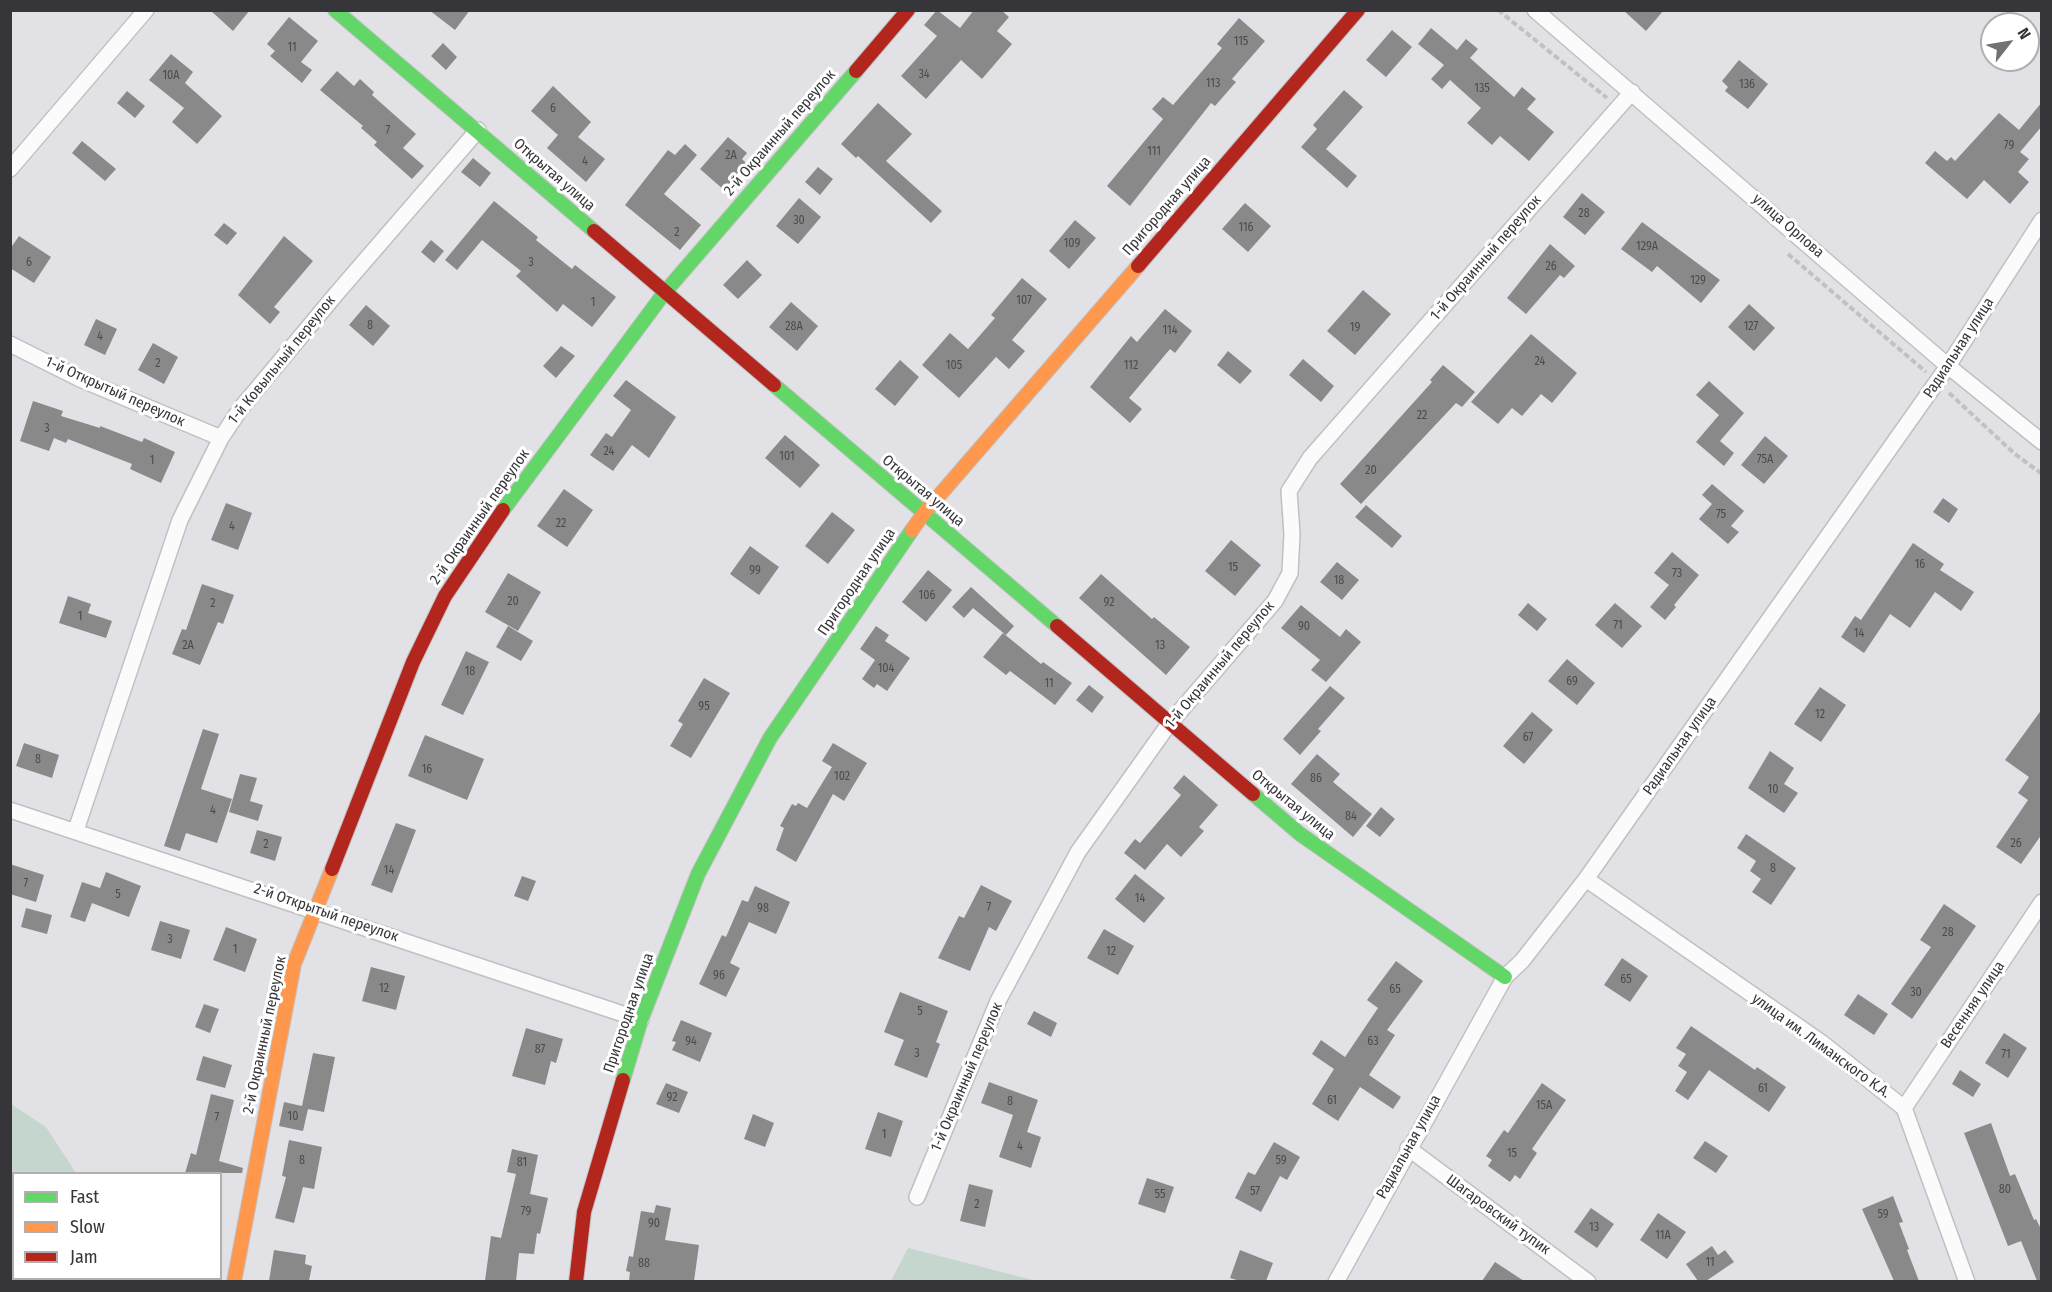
<!DOCTYPE html>
<html>
<head>
<meta charset="utf-8">
<style>
  body { margin:0 }
  #map { position:relative; width:2052px; height:1292px; overflow:hidden; background:#e2e2e6; font-family:"Fira Sans Condensed",sans-serif }
  canvas { display:block }
  .frame { position:absolute; inset:0; border:12px solid #363539; pointer-events:none }
  .legend { position:absolute; left:12px; top:1172px; width:210px; height:108px; box-sizing:border-box; background:#fff; border:2px solid #afaeb0; margin:0; padding:8px 10px; list-style:none; font-size:18px; color:#363539 }
  .legend li { display:flex; align-items:center; gap:12px; height:30px }
  .legend b { width:30px; border:2px solid #afaeb0 }
  .north { position:absolute; left:1980px; top:12px; width:60px; height:60px; box-sizing:border-box; background:#fff; border:2px solid #afaeb0; border-radius:50%; rotate:59deg; font-size:16px; font-weight:700; line-height:24px; text-align:center; color:#363539 }
  .north::after { content:''; display:block; margin:auto; width:21px; height:27px; background:#727276; clip-path:polygon(50% 0,100% 100%,50% 72%,0 100%) }
</style>
</head>
<body>
<div id="map">
<canvas width="2052" height="1292"></canvas>
<div class="frame"></div>
<ul class="legend">
<li><b style="height:8px;background:#63d668"></b>Fast</li>
<li><b style="height:8px;background:#ff974d"></b>Slow</li>
<li><b style="height:8px;background:#b3261e"></b>Jam</li>
</ul>
<div class="north">N</div>
</div>
<script>
const c = document.querySelector('canvas').getContext('2d');
c.lineJoin = 'round';
function paint(path, color) {
  c.fillStyle = color;
  c.fill(path, 'evenodd');
}
function shape(rows) {
  const path = new Path2D();
  for (const r of rows) {
    path.moveTo(r[0], r[1]);
    for (let i = 2; i < r.length; i += 2) path.lineTo(r[i], r[i + 1]);
  }
  return path;
}
function stroke(path, color, width, dash) {
  c.strokeStyle = color;
  c.lineWidth = width;
  c.lineCap = dash ? 'butt' : 'round';
  c.setLineDash(dash || []);
  c.stroke(path);
}
function write(font, color, halo, rows, align = 'center') {
  c.font = font + ' "Fira Sans Condensed",sans-serif';
  c.lineWidth = 6;
  c.setLineDash([]);
  c.textBaseline = 'middle';
  c.strokeStyle = halo;
  c.fillStyle = color;
  for (const [text, x, y, turn = 0] of rows) {
    c.save();
    c.translate(x, y);
    c.rotate((+turn || 0) * Math.PI / 180);
    c.textAlign = isNaN(turn) ? turn : align;
    if (halo) c.strokeText(text, 0, 0);
    c.fillText(text, 0, 0);
    c.restore();
  }
}
paint(shape([
  [11,1104,46,1127,76,1173,14,1174,14,1278,84,1279,81,1281,11,1281],
  [908,1248,1037,1281,891,1281]
]), '#c5d6cf');
paint(shape([
  [210,10,250,10,233,31],
  [429,10,470,10,455,30],
  [937,10,960,28,974,10,1001,10,1009,17,997,31,1012,44,982,79,961,60,926,99,901,76,937,36,924,25],
  [1623,10,1664,10,1646,31],
  [289,17,318,41,301,62,312,70,302,83,270,56,275,51,267,44],
  [1239,18,1265,41,1232,79,1236,82,1215,106,1211,103,1130,206,1107,186,1163,119,1152,109,1163,97,1173,105,1222,48,1217,44],
  [1431,28,1457,50,1466,39,1478,49,1470,58,1514,97,1522,87,1536,99,1527,109,1554,132,1529,161,1500,136,1492,145,1467,123,1481,108,1450,80,1442,89,1431,79,1444,65,1418,44],
  [1392,30,1412,47,1386,77,1366,60],
  [443,43,457,57,446,70,431,56],
  [171,54,193,72,185,83,222,116,197,144,172,122,184,108,149,80],
  [1739,60,1768,84,1748,109,1725,91,1728,87,1722,81],
  [337,71,354,86,360,79,374,92,372,95,416,134,403,148,424,166,412,179,374,145,377,142,361,128,363,126,320,90],
  [553,86,591,122,578,137,605,159,586,182,547,148,558,135,531,111],
  [1344,90,1363,107,1326,149,1357,176,1347,188,1301,147,1317,129,1313,125],
  [127,91,145,106,135,118,117,103],
  [2042,102,2042,126,2020,152,2029,159,2018,172,2029,182,2010,204,1984,180,1967,199,1925,163,1935,151,1947,161,1951,157,1955,161,1999,113,2019,130],
  [878,103,912,134,886,161,942,211,931,223,858,156,856,158,841,144],
  [728,137,747,153,742,159,746,163,724,190,700,169],
  [82,141,116,169,105,181,72,153],
  [685,144,697,155,664,194,701,225,680,250,625,205,668,150,675,155],
  [473,158,491,173,480,187,461,172],
  [818,167,833,179,820,195,805,182],
  [1582,193,1605,212,1585,235,1563,217],
  [799,198,821,217,798,244,776,226],
  [494,201,538,237,536,240,572,269,575,265,616,297,592,327,563,304,557,312,516,276,521,271,482,240,457,270,445,260],
  [1245,203,1271,226,1248,252,1222,229],
  [1075,220,1096,238,1069,269,1049,251],
  [1642,222,1720,280,1701,303,1657,266,1652,272,1621,249],
  [224,223,237,233,227,245,214,235],
  [19,236,51,257,34,283,10,268,10,249],
  [284,236,313,261,274,307,280,312,270,324,238,295],
  [431,240,444,251,434,263,421,252],
  [1550,244,1575,266,1564,278,1560,275,1526,314,1507,298],
  [747,260,762,275,738,299,723,285],
  [1022,278,1047,299,1012,340,1025,351,1009,369,996,357,959,398,922,365,950,333,968,349,995,318,991,315],
  [1363,290,1391,314,1355,355,1327,331],
  [791,302,818,326,797,351,769,327],
  [1749,304,1775,328,1754,351,1728,327],
  [366,305,390,326,373,346,349,325],
  [1165,309,1192,331,1175,353,1170,349,1129,398,1142,409,1130,423,1090,387,1131,336,1137,342],
  [96,319,117,329,105,355,84,345],
  [1531,334,1577,373,1552,403,1541,394,1522,416,1512,408,1498,424,1471,402],
  [153,343,178,357,164,384,138,370],
  [561,346,575,356,556,378,543,366],
  [1228,351,1252,371,1240,384,1217,365],
  [1303,359,1334,386,1321,402,1289,375],
  [900,360,919,377,895,406,875,389],
  [1443,365,1475,392,1462,407,1456,403,1361,504,1340,484,1432,382,1430,380],
  [626,380,676,417,649,458,632,445,613,471,590,455,606,433,612,437,631,410,613,396],
  [1709,381,1744,413,1720,441,1734,453,1724,466,1696,442,1719,415,1696,395],
  [33,401,63,411,61,416,100,428,100,426,142,442,144,438,175,452,161,483,130,469,132,464,68,439,66,443,54,438,49,451,20,441],
  [785,435,820,465,800,488,765,458],
  [1765,436,1788,456,1764,484,1741,465],
  [1712,484,1744,511,1731,526,1739,532,1728,544,1699,519,1712,504,1702,495],
  [564,489,593,510,567,547,537,526],
  [1943,498,1958,509,1949,523,1933,512],
  [226,503,252,513,238,550,211,540],
  [1366,505,1402,536,1392,548,1355,517],
  [832,512,855,530,828,564,805,546],
  [1231,540,1261,565,1235,596,1205,571],
  [1913,543,1944,564,1940,570,1974,592,1961,611,1935,592,1910,628,1890,614,1864,653,1841,637,1855,616,1861,620],
  [750,546,779,567,759,595,730,574],
  [1672,552,1699,575,1674,605,1676,607,1665,620,1650,607,1669,585,1654,573],
  [1337,562,1359,580,1342,600,1320,582],
  [928,570,952,590,926,622,902,602],
  [508,573,541,592,518,631,485,612],
  [1101,574,1152,619,1154,617,1190,647,1166,675,1079,598],
  [202,584,234,595,223,624,218,622,200,665,172,654,182,629,186,630],
  [971,587,1014,626,1006,635,973,608,964,618,952,607],
  [68,596,91,604,88,613,112,621,106,638,59,623],
  [1528,603,1547,619,1537,631,1518,615],
  [1615,603,1642,626,1622,648,1595,625],
  [1301,605,1340,637,1346,629,1361,642,1326,682,1311,670,1320,660,1281,628],
  [508,626,533,641,521,661,496,647],
  [876,626,889,635,885,641,910,658,887,691,877,684,874,688,862,679,875,660,860,649],
  [1003,633,1041,664,1043,662,1072,683,1055,705,1010,671,1006,675,983,657],
  [466,651,489,662,463,715,441,705],
  [1567,659,1595,683,1577,705,1548,681],
  [704,678,730,693,691,758,670,746,683,724,678,721],
  [1089,685,1104,697,1092,713,1076,700],
  [1330,686,1345,698,1318,729,1321,731,1300,755,1283,739],
  [1820,687,1846,705,1821,742,1794,724],
  [2042,709,2042,834,2021,864,1996,847,2028,800,2018,793,2029,777,2005,760],
  [1532,712,1553,730,1524,764,1503,746],
  [203,729,219,734,201,789,232,799,217,843,186,833,180,851,164,846],
  [425,735,484,759,467,800,408,776],
  [24,743,59,755,52,778,16,766],
  [833,743,867,763,844,801,833,794,796,862,776,850,784,828,780,826,792,804,796,806,798,803,807,808,832,767,822,761],
  [1770,751,1794,768,1784,784,1798,793,1784,813,1748,788],
  [1317,754,1340,774,1333,782,1372,814,1353,837,1291,784],
  [240,774,257,778,250,801,263,805,258,821,229,812],
  [1184,775,1218,805,1199,827,1204,831,1181,857,1167,844,1145,870,1124,853,1135,839,1140,843,1181,795,1173,788],
  [1381,807,1395,819,1380,837,1366,826],
  [396,823,416,830,392,893,371,885],
  [257,830,282,837,275,861,250,853],
  [1746,834,1796,868,1771,905,1752,892,1761,879,1750,871,1756,861,1737,848],
  [10,864,44,875,36,902,10,894],
  [106,872,141,886,129,917,92,903,85,922,70,917,82,882,100,888],
  [1135,874,1165,898,1144,923,1115,899],
  [522,876,536,881,528,901,514,896],
  [981,885,1012,901,996,931,989,927,970,971,938,958,959,916,964,918],
  [755,886,790,902,776,934,749,922,730,963,740,968,726,997,699,984,722,935,726,937,742,900,748,902],
  [1944,904,1976,926,1912,1019,1891,1004,1931,947,1920,940],
  [26,908,52,915,47,934,21,927],
  [160,921,190,930,181,959,151,950],
  [226,927,257,939,245,972,213,960],
  [1104,929,1134,946,1118,975,1087,958],
  [1622,958,1648,976,1630,1002,1604,985],
  [1396,961,1423,981,1387,1030,1395,1035,1369,1075,1401,1097,1393,1109,1360,1087,1338,1121,1312,1104,1334,1069,1312,1054,1321,1040,1345,1057,1378,1008,1367,1000],
  [371,967,405,976,396,1010,362,1001],
  [900,992,948,1011,936,1042,940,1044,927,1078,894,1065,904,1040,884,1032],
  [1858,994,1888,1014,1874,1035,1844,1015],
  [204,1004,219,1009,210,1033,195,1027],
  [1034,1011,1057,1023,1051,1037,1027,1024],
  [681,1020,712,1033,700,1062,672,1050,676,1042,672,1041],
  [1691,1026,1755,1070,1757,1067,1786,1087,1769,1112,1709,1070,1688,1100,1675,1091,1687,1072,1678,1066,1686,1054,1676,1048],
  [526,1028,563,1039,556,1063,551,1061,545,1085,512,1076],
  [2004,1033,2027,1048,2008,1078,1985,1063],
  [313,1053,335,1057,324,1112,308,1109,303,1131,279,1126,284,1102,302,1106],
  [203,1056,232,1065,225,1088,196,1080],
  [1960,1070,1981,1084,1973,1097,1952,1084],
  [989,1082,1038,1100,1027,1132,1041,1137,1031,1168,999,1157,1013,1115,981,1103],
  [666,1083,688,1092,679,1113,656,1104],
  [1542,1083,1566,1100,1532,1149,1537,1153,1520,1179,1515,1175,1510,1182,1488,1166,1492,1160,1486,1156,1504,1130,1508,1133],
  [211,1094,234,1100,219,1161,243,1168,242,1173,185,1173,191,1153,196,1155],
  [878,1112,903,1121,891,1157,865,1149],
  [753,1114,774,1123,765,1147,744,1139],
  [1991,1123,2010,1176,2015,1174,2034,1220,2036,1219,2042,1231,2042,1281,2037,1281,2021,1241,2008,1246,1964,1133],
  [289,1140,322,1147,314,1189,303,1187,294,1223,275,1218,286,1177,282,1176],
  [1705,1141,1728,1156,1716,1173,1693,1158],
  [1274,1142,1300,1157,1287,1180,1280,1176,1261,1212,1235,1198,1248,1172,1255,1175],
  [512,1149,538,1155,530,1194,548,1198,540,1234,537,1233,534,1254,519,1253,516,1281,485,1281,491,1236,501,1238,516,1174,507,1172],
  [1147,1178,1174,1187,1165,1213,1138,1204],
  [969,1184,993,1190,985,1227,960,1221],
  [1893,1196,1903,1222,1899,1223,1909,1249,1907,1250,1919,1281,1894,1281,1862,1209],
  [656,1205,671,1208,665,1240,699,1245,694,1281,629,1281,630,1272,626,1271,629,1256,633,1257,641,1211,654,1213],
  [1591,1208,1614,1224,1597,1248,1574,1232],
  [1658,1213,1686,1232,1667,1259,1640,1240],
  [1712,1246,1718,1255,1725,1250,1734,1262,1706,1281,1698,1281,1686,1264],
  [274,1250,306,1255,305,1264,312,1266,309,1281,269,1281],
  [1240,1250,1273,1263,1266,1281,1240,1281,1230,1278],
  [1495,1262,1524,1281,1482,1281]
]), '#8a898a');
const street = shape([
  [1535,10,1948,366,2042,442],
  [10,169,146,10],
  [10,344,80,379,221,438],
  [10,810,641,1020],
  [76,830,180,520,221,438,241,408,337,293,478,130],
  [1586,879,1822,1043,1904,1108,1967,1282],
  [1904,1108,2042,902],
  [1408,1148,1588,1282],
  [917,1197,998,1001,1078,852,1169,724,1275,601,1290,573,1292,534,1289,491,1310,458,1632,92],
  [1336,1282,1505,977,1522,961,1586,879,1948,366,2042,220]
]);
const fast = shape([
  [335,10,594,231],
  [774,385,1057,626],
  [503,510,665,292,856,71],
  [1253,794,1300,834,1505,977],
  [623,1080,641,1020,698,874,770,738,912,530]
]);
const slow = shape([
  [912,530,924,513,1138,266],
  [234,1282,294,964,332,869]
]);
const jam = shape([
  [856,71,908,10],
  [594,231,774,385],
  [1138,266,1358,10],
  [1057,626,1253,794],
  [332,869,413,662,445,596,503,510],
  [576,1282,584,1212,623,1080]
]);
stroke(street, '#c0c0c3', 18);
stroke(fast, '#c0c0c3', 16);
stroke(slow, '#c0c0c3', 16);
stroke(jam, '#c0c0c3', 16);
stroke(shape([
  [1498,10,1607,98],
  [1788,254,1926,372],
  [1949,393,2015,454,2042,474]
]), '#c1c1c2', 4, [6, 3]);
stroke(street, '#fbfbfb', 15);
stroke(fast, '#63d668', 14);
stroke(slow, '#ff974d', 14);
stroke(jam, '#b3261e', 14);
write('12px', '#4b4a4d', null, [
  ["115",1241,42],
  ["11",292,48],
  ["34",924,75],
  ["10А",171,76],
  ["113",1213,84],
  ["136",1747,85],
  ["135",1482,89],
  ["6",553,109],
  ["7",388,131],
  ["79",2009,146],
  ["111",1154,152],
  ["2А",731,156],
  ["4",585,162],
  ["28",1584,214],
  ["30",799,221],
  ["116",1246,228],
  ["2",677,233],
  ["109",1072,244],
  ["129А",1647,247],
  ["6",29,263],
  ["3",531,263],
  ["26",1551,267],
  ["129",1698,281],
  ["107",1024,301],
  ["1",593,303],
  ["8",370,326],
  ["28А",794,327],
  ["127",1751,327],
  ["19",1355,328],
  ["114",1170,331],
  ["4",100,337],
  ["24",1540,362],
  ["2",158,364],
  ["105",954,366],
  ["112",1131,366],
  ["22",1422,416],
  ["3",47,429],
  ["24",609,452],
  ["101",787,457],
  ["75А",1765,460],
  ["1",152,461],
  ["20",1371,471],
  ["75",1721,515],
  ["22",561,524],
  ["4",232,527],
  ["16",1920,565],
  ["15",1233,568],
  ["99",755,571],
  ["73",1677,574],
  ["18",1339,581],
  ["106",927,596],
  ["20",513,602],
  ["92",1109,603],
  ["2",213,604],
  ["1",80,617],
  ["71",1618,626],
  ["90",1304,627],
  ["14",1859,634],
  ["2А",188,646],
  ["13",1160,646],
  ["104",886,669],
  ["18",470,672],
  ["69",1572,682],
  ["11",1049,684],
  ["95",704,707],
  ["12",1820,715],
  ["67",1528,738],
  ["8",38,760],
  ["16",427,770],
  ["102",842,777],
  ["86",1316,779],
  ["10",1773,790],
  ["4",213,811],
  ["84",1351,817],
  ["26",2016,844],
  ["2",266,845],
  ["8",1773,869],
  ["14",389,871],
  ["7",26,884],
  ["5",118,895],
  ["14",1140,899],
  ["7",989,908],
  ["98",763,909],
  ["28",1948,933],
  ["3",170,940],
  ["1",235,950],
  ["12",1111,952],
  ["96",719,976],
  ["65",1626,980],
  ["12",384,989],
  ["65",1395,990],
  ["30",1916,993],
  ["5",920,1012],
  ["94",691,1042],
  ["63",1373,1042],
  ["87",540,1050],
  ["3",917,1054],
  ["71",2006,1055],
  ["61",1763,1089],
  ["92",672,1098],
  ["61",1332,1101],
  ["8",1010,1102],
  ["15А",1544,1106],
  ["10",293,1117],
  ["7",217,1118],
  ["1",884,1135],
  ["4",1020,1147],
  ["15",1512,1154],
  ["8",302,1161],
  ["59",1281,1161],
  ["81",522,1163],
  ["80",2005,1190],
  ["57",1255,1192],
  ["55",1160,1195],
  ["2",977,1205],
  ["79",526,1212],
  ["59",1883,1215],
  ["90",654,1224],
  ["13",1594,1228],
  ["11А",1663,1236],
  ["11",1710,1263],
  ["88",644,1264]
]);
write('15px', '#363539', '#fff', [
  ["2-й Окраинный переулок",780,133,-49],
  ["Открытая улица",554,175,41],
  ["Пригородная улица",1167,206,-49],
  ["улица Орлова",1788,226,41],
  ["1-й Окраинный переулок",1486,258,-49],
  ["Радиальная улица",1959,348,-57],
  ["1-й Ковыльный переулок",282,360,-51],
  ["1-й Открытый переулок",115,392,24],
  ["Открытая улица",923,491,40],
  ["2-й Окраинный переулок",480,517,-55],
  ["Пригородная улица",857,582,-56],
  ["1-й Окраинный переулок",1220,665,-50],
  ["Радиальная улица",1680,746,-55],
  ["Открытая улица",1293,805,39],
  ["2-й Открытый переулок",326,913,19],
  ["Весенняя улица",1973,1005,-56],
  ["Пригородная улица",629,1013,-71],
  ["2-й Окраинный переулок",265,1035,-78],
  ["улица им. Лиманского К.А.",1821,1046,36],
  ["1-й Окраинный переулок",967,1077,-67],
  ["Радиальная улица",1409,1147,-61],
  ["Шагаровский тупик",1498,1215,36]
]);
</script>
</body>
</html>
